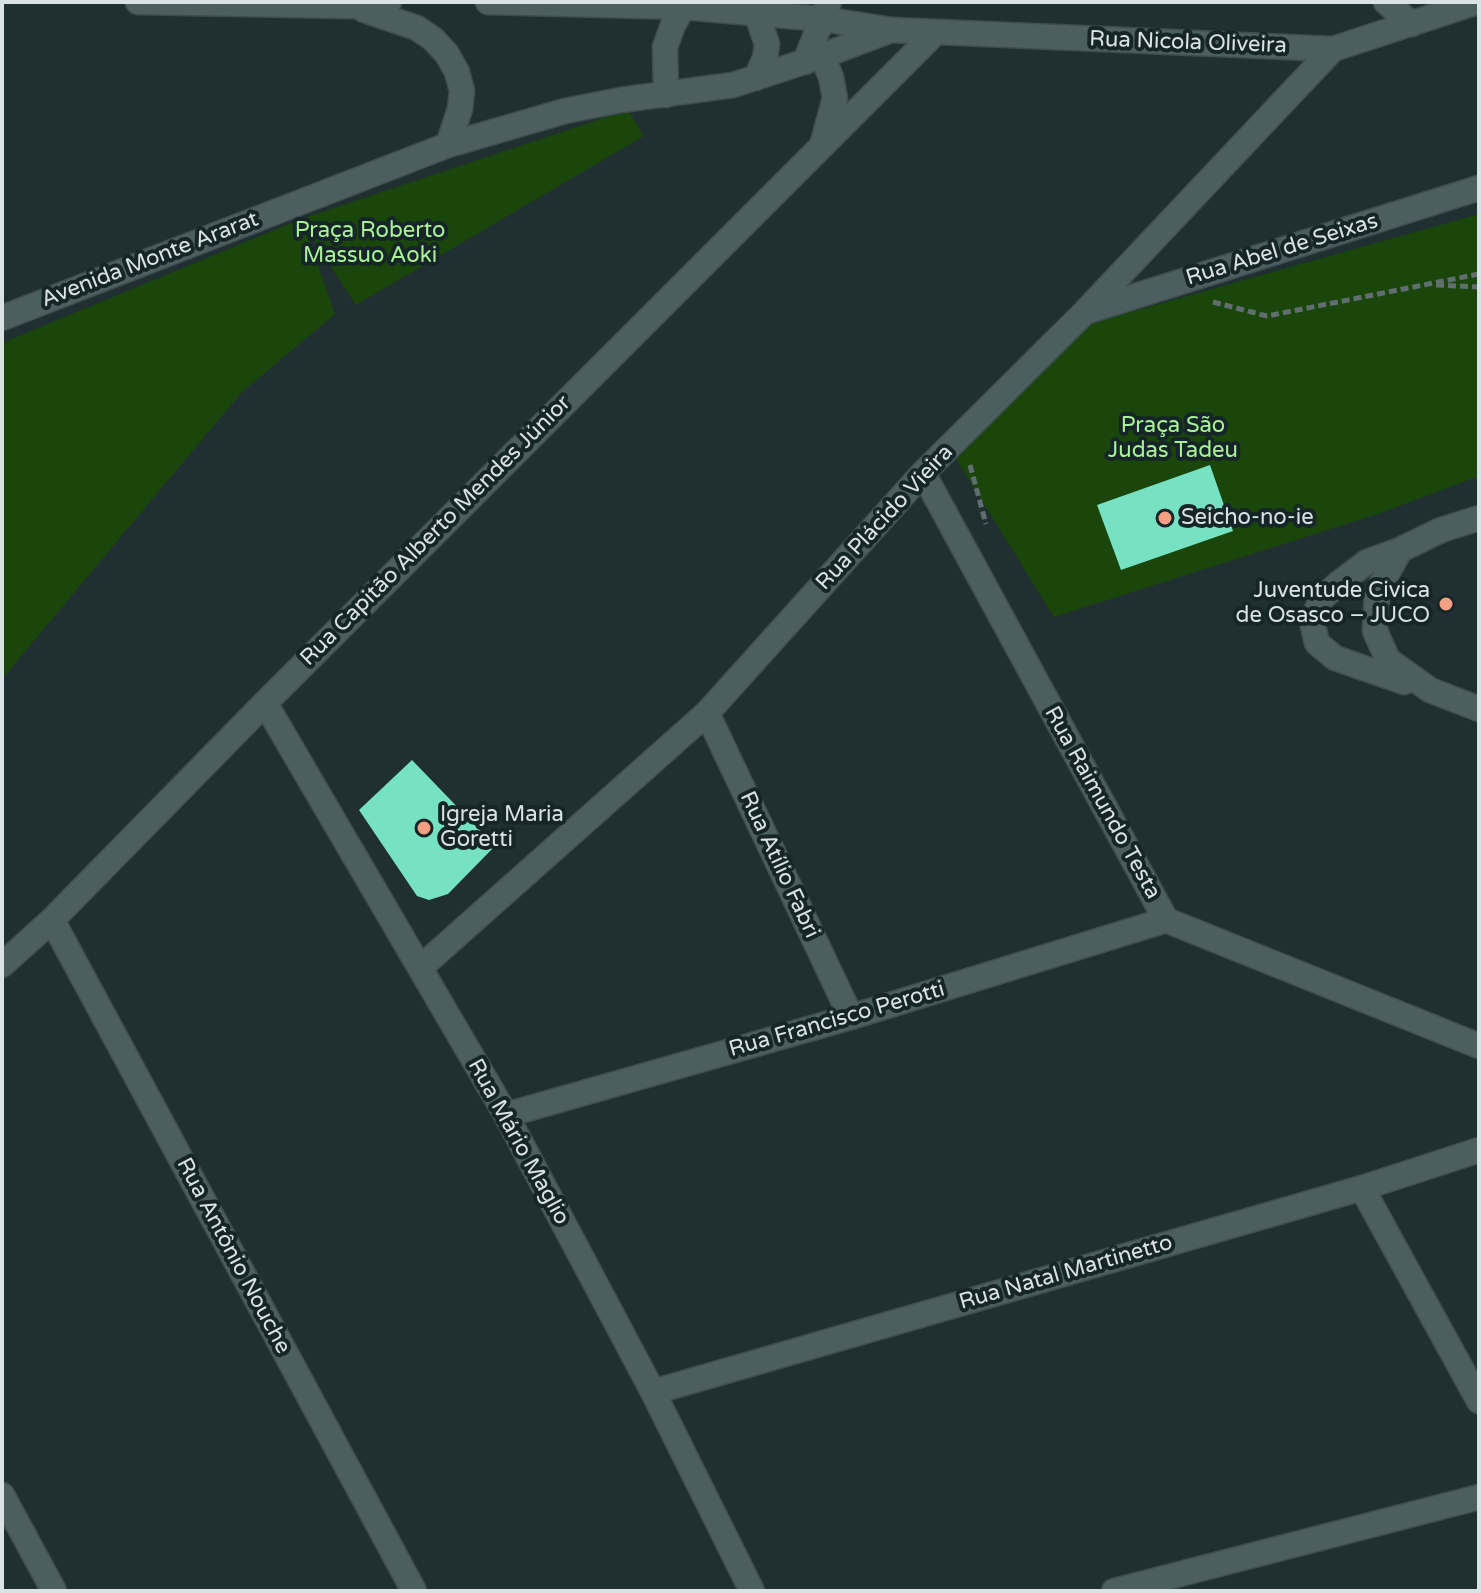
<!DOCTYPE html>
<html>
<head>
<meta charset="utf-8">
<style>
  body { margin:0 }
  #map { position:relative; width:1481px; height:1593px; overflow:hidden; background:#203032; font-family:"Varela Round",sans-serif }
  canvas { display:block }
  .frame { position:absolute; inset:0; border:4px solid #d9e2e4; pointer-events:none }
</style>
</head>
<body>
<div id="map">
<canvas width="1481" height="1593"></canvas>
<div class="frame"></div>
</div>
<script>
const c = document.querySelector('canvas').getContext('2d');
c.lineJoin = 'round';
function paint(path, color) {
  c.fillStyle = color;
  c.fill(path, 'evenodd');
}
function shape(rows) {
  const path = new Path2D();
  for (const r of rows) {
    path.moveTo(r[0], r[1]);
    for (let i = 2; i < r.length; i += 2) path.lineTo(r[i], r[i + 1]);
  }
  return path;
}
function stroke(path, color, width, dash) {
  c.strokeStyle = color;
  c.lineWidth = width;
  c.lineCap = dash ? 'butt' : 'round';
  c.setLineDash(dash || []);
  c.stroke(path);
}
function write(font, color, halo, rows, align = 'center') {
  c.font = font + ' "Varela Round",sans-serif';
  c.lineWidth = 8;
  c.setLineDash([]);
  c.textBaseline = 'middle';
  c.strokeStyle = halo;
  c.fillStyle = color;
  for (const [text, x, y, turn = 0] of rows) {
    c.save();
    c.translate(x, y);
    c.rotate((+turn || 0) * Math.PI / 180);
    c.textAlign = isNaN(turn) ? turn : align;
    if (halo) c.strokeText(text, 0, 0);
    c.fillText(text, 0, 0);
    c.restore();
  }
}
paint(shape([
  [628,110,644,136,356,305,304,226,335,314,241,393,2,679,2,343,301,219],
  [1479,214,1479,476,1378,514,1054,617,956,459,1088,324]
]), '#1a450b');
paint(shape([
  [1210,465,1233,531,1121,570,1097,505],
  [412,760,495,846,448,894,429,900,417,896,359,810]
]), '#76e2c2');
const minor = shape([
  [138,2,350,6,389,2],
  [488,2,683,7,823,19,892,30,1333,49,1477,2],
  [1386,2,1412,24],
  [364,10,417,28,433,39,447,54,457,72,462,91,460,109,448,145],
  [756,12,767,44,765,58,756,78],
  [822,56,831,77,835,98,823,142],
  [805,62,829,2],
  [666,95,665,47,673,25,686,2],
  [1088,311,1479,188],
  [2,318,448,145,565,111,621,100,733,85,822,56,891,30],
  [923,473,1166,920,1479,1046],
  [1479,518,1441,530,1400,550,1377,592,1375,631,1388,660,1430,690,1479,709],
  [1400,550,1367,562,1339,583,1321,599,1312,622,1317,643,1335,658,1404,682],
  [265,703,506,1115,653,1392,752,1591],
  [707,713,851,1017],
  [52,920,414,1591],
  [2,965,52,920,265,703,936,32],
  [420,968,707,713,923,473,1085,312,1333,49],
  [506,1115,851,1017,1166,920],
  [1362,1188,1479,1401],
  [653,1392,1362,1188,1479,1150],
  [2,1495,54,1591],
  [1114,1591,1479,1497]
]);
stroke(minor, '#3e4d4f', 27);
stroke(shape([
  [1436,285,1479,287],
  [1213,302,1267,316,1479,274],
  [970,465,986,524]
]), '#606e70', 5, [8, 4]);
stroke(minor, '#4c5e60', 24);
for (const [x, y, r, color] of [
  [1165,518,8,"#f39f83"],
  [1446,604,8,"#f39f83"],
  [424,828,8,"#f39f83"]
]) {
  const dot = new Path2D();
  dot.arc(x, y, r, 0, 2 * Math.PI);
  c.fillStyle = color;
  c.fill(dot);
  stroke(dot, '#162628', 3);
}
write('22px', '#d9e2e4', '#162628', [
  ["Rua Nicola Oliveira",1188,43,2],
  ["Rua Abel de Seixas",1282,250,-17],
  ["Avenida Monte Ararat",150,260,-21],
  ["Rua Plácido Vieira",885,518,-47],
  ["Rua Capitão Alberto Mendes Júnior",436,531,-45],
  ["Rua Raimundo Testa",1102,803,61],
  ["Rua Atílio Fabri",779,865,65],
  ["Rua Francisco Perotti",837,1020,-16],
  ["Rua Mário Maglio",518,1142,61],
  ["Rua Antônio Nouche",233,1256,62],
  ["Rua Natal Martinetto",1066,1273,-16]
]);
write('22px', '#aaf297', '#162628', [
  ["Praça Roberto",370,231],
  ["Massuo Aoki",370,256],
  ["Praça São",1173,426],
  ["Judas Tadeu",1173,451]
]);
write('22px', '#d9e2e4', '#162628', [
  ["Seicho-no-ie",1181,518],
  ["Juventude Civica",1430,591,"right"],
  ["de Osasco – JUCO",1430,616,"right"],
  ["Igreja Maria",440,815],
  ["Goretti",440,840]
], 'left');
</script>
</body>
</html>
